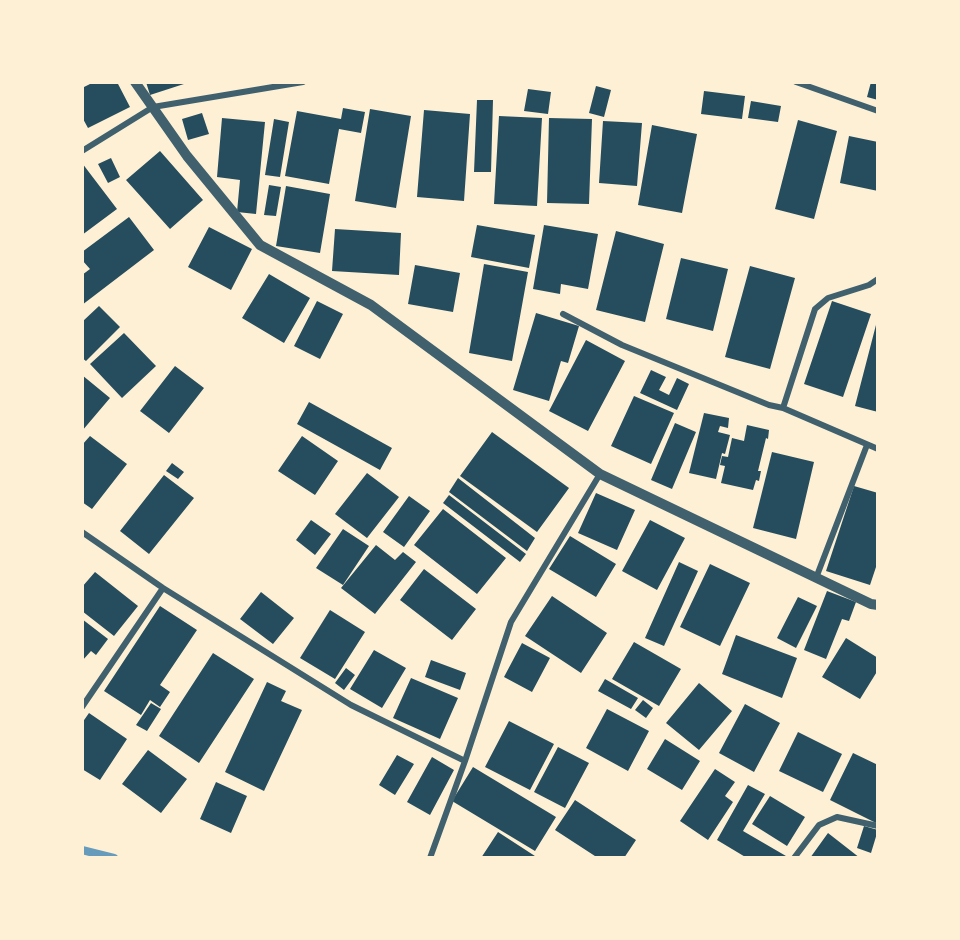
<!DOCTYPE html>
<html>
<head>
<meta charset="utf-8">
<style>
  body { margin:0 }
  #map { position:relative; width:960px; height:940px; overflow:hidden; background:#fdf0d5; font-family:"DejaVu Sans",sans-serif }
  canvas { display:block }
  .frame { position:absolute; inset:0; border:84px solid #fdf0d5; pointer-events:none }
</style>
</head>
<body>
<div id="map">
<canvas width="960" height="940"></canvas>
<div class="frame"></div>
</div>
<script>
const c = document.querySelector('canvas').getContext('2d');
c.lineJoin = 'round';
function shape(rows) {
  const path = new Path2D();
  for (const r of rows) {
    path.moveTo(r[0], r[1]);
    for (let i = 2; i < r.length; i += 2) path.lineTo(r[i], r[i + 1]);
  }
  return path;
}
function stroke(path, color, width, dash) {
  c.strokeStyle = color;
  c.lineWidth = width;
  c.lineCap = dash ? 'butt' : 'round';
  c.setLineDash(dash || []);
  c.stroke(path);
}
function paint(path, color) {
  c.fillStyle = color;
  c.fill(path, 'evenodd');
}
stroke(shape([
  [82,850,114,858]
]), '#669bbc', 8);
paint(shape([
  [94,82,117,82,130,107,88,128,82,117,82,88],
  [146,82,187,82,187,83,150,95],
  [871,82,878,82,878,100,867,97],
  [596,86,611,90,604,117,589,113],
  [528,89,551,92,548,114,524,111],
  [704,91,745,96,742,119,701,114],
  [477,100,493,100,491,172,474,172],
  [751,101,781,106,778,122,748,118],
  [343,108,365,112,361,133,339,129,329,184,285,176,297,111,341,119],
  [370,109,411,116,396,208,355,201],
  [424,110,470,114,464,201,417,197],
  [202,113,209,134,188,140,182,119],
  [499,116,542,118,537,206,494,204],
  [222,118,265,122,256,214,237,212,240,180,217,177],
  [549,118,592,119,589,204,547,203],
  [274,119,289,122,280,177,265,175],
  [798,120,837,131,814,219,775,209],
  [603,121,642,123,637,186,599,183],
  [652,125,697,134,682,213,638,205],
  [849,136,878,142,878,191,840,183],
  [160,151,203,200,170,229,126,180],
  [111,158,120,177,108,183,98,164],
  [82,163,117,209,82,235],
  [269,185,281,187,276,216,264,215],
  [286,186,330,194,320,253,276,246],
  [129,217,154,250,82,305,82,275,90,269,82,260,82,252],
  [477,225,535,235,529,268,471,257],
  [544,225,598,234,588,289,561,284,560,294,533,289],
  [209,227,252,249,231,290,188,267],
  [335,229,401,233,399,275,332,271],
  [616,231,664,244,645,322,596,310],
  [681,258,728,269,713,331,666,319],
  [484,264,528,272,512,361,469,353],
  [415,265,460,273,453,312,408,304],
  [750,266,795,278,770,369,725,357],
  [269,274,310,298,284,343,242,318],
  [317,301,343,314,320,359,294,346],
  [832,301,871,314,843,397,804,384],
  [99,306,120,327,86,361,82,358,82,322],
  [536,313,579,326,568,363,561,361,549,401,513,390],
  [877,321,878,321,878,412,855,406],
  [124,333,156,366,122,398,90,364],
  [586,340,625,361,588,431,549,411],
  [175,366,204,388,169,433,140,411],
  [651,370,666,377,659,390,669,395,677,378,689,384,677,410,640,393],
  [82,375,110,398,82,431],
  [634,396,674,413,651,464,611,446],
  [309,402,392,448,380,470,297,424],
  [704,413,729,418,728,428,720,426,718,432,730,435,725,454,722,453,716,479,689,473],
  [675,423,696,432,672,489,651,480],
  [747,425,769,430,768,439,766,438,758,471,761,471,759,481,756,480,753,490,721,483,725,466,720,465,722,456,728,457,732,438,744,441],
  [492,432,569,488,537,532,460,476],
  [90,436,127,464,92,509,82,502,82,445],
  [302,436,338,461,315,495,278,471],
  [772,452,814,462,796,539,753,528],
  [172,463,184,472,178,479,166,471],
  [367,473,399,497,367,538,335,514],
  [164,475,194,498,149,554,120,531],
  [458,478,535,538,527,551,449,492],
  [854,486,878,493,878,561,870,585,826,571],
  [596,493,635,510,617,550,578,533],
  [449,495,526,554,520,562,443,503],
  [409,496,430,511,404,547,383,532],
  [443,509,506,558,477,594,414,545],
  [311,520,331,534,315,555,296,540],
  [650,520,685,538,657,590,622,571],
  [343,529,369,546,343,585,316,568],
  [570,536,616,564,596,597,549,569],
  [376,545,395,560,403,552,416,562,375,614,341,588],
  [679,562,698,571,664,646,645,638],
  [710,564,750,583,720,646,680,627],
  [424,569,476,609,452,640,400,600],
  [95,572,138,606,114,636,82,611,82,587],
  [827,591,856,602,849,621,842,619,826,659,804,650],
  [261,592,294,618,273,644,240,619],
  [552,596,607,633,581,673,525,636],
  [798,597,817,606,796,648,777,638],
  [160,606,197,630,160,685,170,692,160,707,150,700,141,715,104,691],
  [330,610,365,632,335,679,300,658],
  [82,619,108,639,96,655,91,651,82,661],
  [736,635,797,658,782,698,722,674],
  [846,638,878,658,878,670,860,699,822,677],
  [634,642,681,669,659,706,612,679],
  [522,643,550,658,532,692,504,677],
  [374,650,406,668,382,708,350,689],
  [213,653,254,679,199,763,159,736],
  [431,660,466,673,460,690,425,677],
  [346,668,355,675,344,690,335,683],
  [411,678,458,698,440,739,393,718],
  [605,679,638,698,631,709,598,691],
  [267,682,286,691,281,701,302,710,264,791,225,772],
  [699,683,732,711,699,750,666,723],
  [643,700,653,708,646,718,635,710],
  [151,703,161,709,147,731,136,725],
  [745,704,780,723,754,772,719,753],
  [607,709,649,731,628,771,586,748],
  [89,713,127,739,100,780,82,769,82,723],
  [509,721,554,744,530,790,485,767],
  [798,732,842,754,823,792,779,771],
  [665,739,700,761,682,790,647,769],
  [558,747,589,763,565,808,534,792],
  [148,750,187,779,161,813,122,784],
  [853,753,878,765,878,824,830,800],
  [397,755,414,764,395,795,379,785],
  [432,757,454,770,430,815,407,802],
  [473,767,556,817,535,851,452,801],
  [715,769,735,782,725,796,733,802,708,840,680,821],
  [216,782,247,796,231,833,200,819],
  [748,785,765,794,743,831,786,856,784,858,747,858,717,840],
  [770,796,805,817,787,846,752,824],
  [575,800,636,840,624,858,598,858,555,830],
  [864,826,878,830,871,853,857,848],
  [498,832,538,858,481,858],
  [828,833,860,858,810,858]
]), '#264d5e');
stroke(shape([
  [796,82,878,111],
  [82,151,153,107,303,82],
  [563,314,622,345,769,405,783,408,878,449],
  [783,408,815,309,828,298,869,285,878,279],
  [82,532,163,588,351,705,465,761],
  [816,578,867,445],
  [82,707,163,588],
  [430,858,465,761,511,622,600,474],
  [794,858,819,825,837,817,878,826]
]), '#3f606c', 6);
stroke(shape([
  [135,82,187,156,260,245,371,305,600,474,871,604,878,605]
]), '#3f606c', 10);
</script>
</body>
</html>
